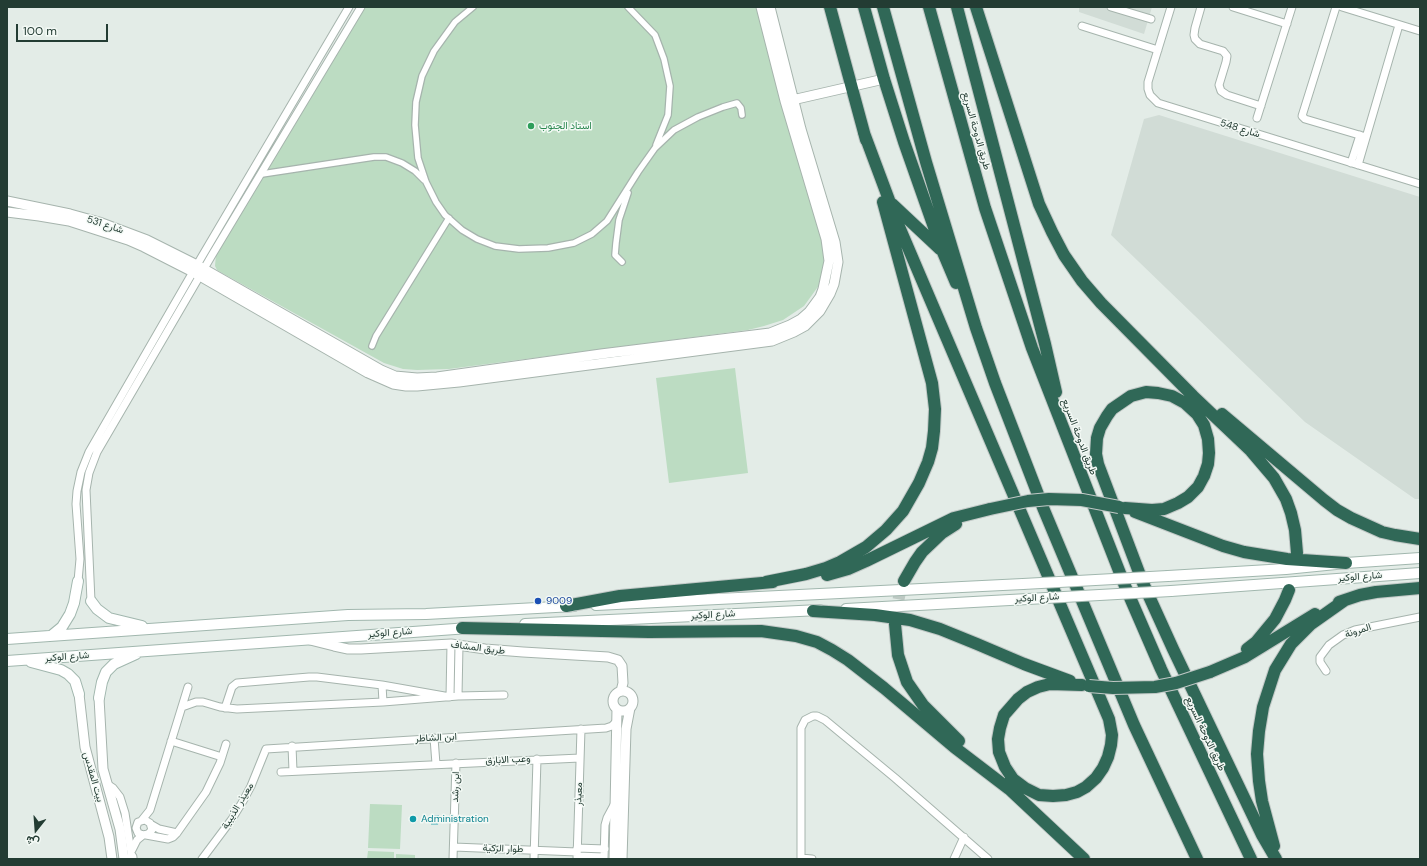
<!DOCTYPE html>
<html>
<head>
<meta charset="utf-8">
<style>
  body { margin:0 }
  #map { position:relative; width:1427px; height:866px; overflow:hidden; background:#e3ece7; font-family:"DM Sans",Vazirmatn,sans-serif }
  canvas { display:block }
  .frame { position:absolute; inset:0; border:8px solid #233c33; pointer-events:none }
  .north { position:absolute; left:16px; top:810px; width:40px; height:40px; -webkit-text-stroke:3px #f3f9f5; paint-order:stroke; rotate:197deg; font-size:11px; font-weight:700; line-height:16px; text-align:center; color:#233c33 }
  .north::after { content:''; display:block; margin:auto; width:14px; height:18px; background:#233c33; clip-path:polygon(50% 0,100% 100%,50% 72%,0 100%) }
  .scale { position:absolute; left:16px; top:24px; width:92px; height:18px; box-sizing:border-box; border:2px solid #233c33; border-top:0; padding-left:5px; font-size:12px; line-height:14px; white-space:nowrap; color:#233c33; -webkit-text-stroke:3px #f3f9f5; paint-order:stroke }
</style>
</head>
<body>
<div id="map">
<canvas width="1427" height="866"></canvas>
<div class="frame"></div>
<div class="north">ش</div>
<div class="scale">100 m</div>
</div>
<script>
const c = document.querySelector('canvas').getContext('2d');
c.lineJoin = 'round';
function paint(path, color) {
  c.fillStyle = color;
  c.fill(path, 'evenodd');
}
function shape(rows) {
  const path = new Path2D();
  for (const r of rows) {
    if (r.length === 3) {
      path.moveTo(r[0] + r[2], r[1]);
      path.arc(r[0], r[1], r[2], 0, 2 * Math.PI);
      continue;
    }
    path.moveTo(r[0], r[1]);
    for (let i = 2; i < r.length; i += 2) path.lineTo(r[i], r[i + 1]);
  }
  return path;
}
function stroke(path, color, width, dash) {
  c.strokeStyle = color;
  c.lineWidth = width;
  c.lineCap = dash ? 'butt' : 'round';
  c.setLineDash(dash || []);
  c.stroke(path);
}
function write(font, color, halo, rows, align = 'center') {
  c.font = font + ' "DM Sans",Vazirmatn,sans-serif';
  c.lineWidth = 3;
  c.setLineDash([]);
  c.textBaseline = 'middle';
  c.strokeStyle = halo;
  c.fillStyle = color;
  for (const [text, x, y, turn = 0] of rows) {
    c.save();
    c.translate(x, y);
    c.rotate((+turn || 0) * Math.PI / 180);
    c.textAlign = isNaN(turn) ? turn : align;
    if (halo) c.strokeText(text, 0, 0);
    c.fillText(text, 0, 0);
    c.restore();
  }
}
paint(shape([
  [1079,7,1152,7,1144,34,1079,12],
  [1159,115,1420,197,1420,499,1415,499,1305,422,1111,235,1144,119]
]), '#d1dcd6');
paint(shape([
  [362,7,758,7,824,246,825,264,820,284,804,306,783,320,764,326,748,330,449,369,417,370,403,369,384,363,222,273,217,270,215,266,216,254],
  [735,368,748,473,669,483,656,378],
  [370,804,402,805,400,849,368,848],
  [368,851,394,852,394,859,367,859],
  [396,854,415,855,415,859,396,859]
]), '#bcdcc2');
paint(shape([
  [431,815,439,815,438,825,431,825]
]), '#8dcbcf');
stroke(shape([
  [895,617,900,592,904,581]
]), '#bdc9c3', 12, [12, 6]);
const pedestrian = shape([
  [473,7,455,22,434,51,422,76,416,102,415,125,418,158,426,182,436,202,445,215,462,230,477,239,495,246,519,249,548,248,574,243,592,234,607,221,638,172,655,148,674,130,698,117,723,107,737,103,741,108,742,115],
  [628,7,655,35,664,59,670,86,668,115,656,145],
  [262,174,374,157,386,157,402,163,415,171,424,180],
  [622,262,615,255,616,243,619,220,628,193],
  [372,346,376,336,449,218]
]);
const minor = shape([
  [1111,7,1151,19],
  [1171,7,1148,82,1148,89,1150,95,1158,103,1420,184],
  [1201,7,1195,28,1194,35,1195,39,1200,44,1223,51,1227,56,1226,62,1219,85,1221,91,1227,95,1261,106],
  [1233,7,1287,24],
  [1336,7,1302,116,1305,119,1366,137],
  [1342,7,1420,31],
  [1082,26,1158,50],
  [1257,118,1292,7],
  [1351,163,1360,135],
  [1358,165,1399,25],
  [78,581,80,559,76,504,77,491,81,472,89,452,201,258,349,7],
  [91,601,86,490,89,473,97,452,212,255,361,7],
  [1326,671,1320,662,1320,657,1329,645,1343,635,1355,630,1420,617],
  [382,685,383,702],
  [458,696,459,645],
  [182,707,196,702,203,702,220,707,237,709,383,702,458,696,504,695],
  [225,708,232,687,237,683,309,677,317,677,382,685,450,697,451,644],
  [434,738,436,764],
  [171,741,222,757],
  [292,746,293,771],
  [281,772,580,758],
  [107,784,113,788,120,797,125,813,132,859],
  [142,820,150,810,188,687],
  [152,825,159,829,177,833],
  [146,835,168,839,173,837,177,833,206,792,220,763,226,744],
  [454,847,577,852],
  [577,848,605,849],
  [132,850,137,840,143,835,148,834,152,830,150,823,145,820,138,822,136,828,138,833,143,835],
  [577,856,604,857],
  [801,858,812,859],
  [202,859,232,819,243,801,251,786,266,749,606,728,612,726,617,721],
  [453,859,456,763],
  [534,859,537,759],
  [577,859,581,729],
  [604,859,605,825,607,818,614,805],
  [801,859,801,728,805,720,813,716,817,716,825,720,895,778,988,859],
  [954,859,964,837]
]);
const tertiary = shape([
  [788,101,884,79],
  [7,201,70,214,99,222,147,240,197,265,381,370,395,376,417,378,437,377,601,354,770,333,790,325,801,319,809,312,820,297,823,289,829,261,826,239,785,101,761,7],
  [7,212,39,216,69,221,128,240,144,247,193,272,368,373,393,384,406,386,417,386,459,382,772,341,794,332,805,326,820,311,830,294,834,284,838,262,835,242,801,129,770,7],
  [310,640,334,646,348,649,361,649,451,644,485,649,523,652,608,657,618,660,622,666,623,683,621,691],
  [623,701,10],
  [79,694,85,747,109,837,112,859],
  [99,698,103,769,120,829,124,859],
  [132,859,132,857],
  [614,859,617,709],
  [622,859,626,729,630,708]
]);
const secondary = shape([
  [1168,576,1286,569,1346,563,1420,558],
  [1171,591,1420,573],
  [91,601,97,609,109,618,142,626],
  [596,605,1023,584],
  [846,609,1028,599],
  [525,624,820,610],
  [51,636,62,627,70,614,74,603,78,581],
  [7,639,348,615,426,614,574,606],
  [7,661,469,628],
  [31,662,61,670,68,674,75,681,79,694],
  [99,698,102,682,106,672,114,664,136,654]
]);
const motorway = shape([
  [830,7,866,140],
  [864,7,884,79,904,142,942,250,956,283],
  [883,7,926,162,976,328,995,383,1044,510,1134,725,1197,859],
  [929,7,985,208,1032,348,1125,586,1161,669,1251,859],
  [957,7,1045,344,1056,392],
  [976,7,1039,204,1052,232,1064,255,1082,281,1101,303,1193,396,1251,451,1274,478,1286,499,1291,513,1295,530,1297,553],
  [864,133,898,224,1109,719,1112,735,1111,745,1108,757,1103,768,1096,778,1086,787,1077,792,1066,795,1053,796,1039,795,1025,788,1013,779,1005,767,999,752,998,739,1000,728,1004,715,1018,699,1027,692,1038,687,1050,684,1082,685],
  [892,204,940,249],
  [1222,414,1324,500,1337,510,1351,518,1382,532,1395,535,1420,539],
  [1125,508,1152,510,1164,509,1178,503,1188,497,1198,487,1204,476,1208,464,1209,453,1208,439,1204,425,1197,414,1185,403,1172,396,1158,393,1146,392,1131,396,1112,409,1107,416,1100,428,1097,438,1096,454,1098,464,1143,583,1173,649,1262,835,1276,859],
  [1135,512,1223,546,1244,552,1287,559,1346,563],
  [827,575,848,569,866,561,954,518,990,509],
  [904,581,915,562,922,552,942,533,956,524],
  [766,582,806,574,826,568,840,562,866,547,886,530,903,511,919,483,928,462,932,448,934,431,935,409,932,383,883,202],
  [1339,602,1360,595,1376,592,1420,588],
  [566,606,620,596,773,582],
  [813,611,875,615,910,620,940,629,977,644,1024,664,1070,681],
  [895,624,898,655,907,682,923,705,959,741],
  [462,628,649,632,761,631,796,636,817,642,832,650,848,660,884,688,954,747,1009,789],
  [1247,649,1256,642,1275,619,1285,600,1289,590],
  [1210,672,1245,657,1315,614],
  [1004,784,1084,859],
  [1274,846,1262,801,1259,781,1257,754,1259,731,1263,707,1275,670,1291,644,1311,624,1345,600]
]);
stroke(pedestrian, '#a6b4ad', 8);
stroke(minor, '#a6b4ad', 9);
stroke(tertiary, '#a6b4ad', 11);
stroke(secondary, '#a1b7ae', 12);
stroke(motorway, '#c1c8c6', 14);
stroke(pedestrian, '#fff', 5.5);
stroke(minor, '#fff', 7);
stroke(tertiary, '#fff', 9);
stroke(secondary, '#fff', 10);
stroke(motorway, '#306857', 12);
const secondaryBridge = shape([
  [1023,584,1168,576],
  [1028,599,1171,591]
]);
const motorwayBridge = shape([
  [990,509,1028,501,1049,499,1082,500,1119,507],
  [1089,686,1113,688,1155,687,1176,683,1210,672]
]);
stroke(secondaryBridge, '#a1b7ae', 12, []);
stroke(motorwayBridge, '#c1c8c6', 14, []);
stroke(secondaryBridge, '#fff', 10);
stroke(motorwayBridge, '#306857', 12);
for (const [x, y, r, color] of [
  [531,126,4,"#2e9e5b"],
  [538,601,4,"#1a4fb4"],
  [413,819,4,"#0f9aa8"]
]) {
  const dot = new Path2D();
  dot.arc(x, y, r, 0, 2 * Math.PI);
  c.fillStyle = color;
  c.fill(dot);
  stroke(dot, '#f3f9f5', 1.5);
}
write('10px', '#27864d', '#f3f9f5', [
  ["استاد الجنوب",539,126]
], 'left');
write('10px', '#233c33', '#f3f9f5', [
  ["شارع 548",1240,129,17],
  ["طريق الدوحة السريع",976,131,74],
  ["شارع 531",105,225,18],
  ["طريق الدوحة السريع",1079,437,69],
  ["شارع الوكير",1360,577,-4],
  ["شارع الوكير",1037,598,-3],
  ["شارع الوكير",713,615,-3],
  ["المرونة",1358,631,-18],
  ["شارع الوكير",390,633,-4],
  ["طريق المشاف",478,648,7],
  ["شارع الوكير",67,657,-4],
  ["طريق الدوحة السريع",1205,734,65],
  ["ابن الشاطر",436,738,-3],
  ["وعب الابارق",508,760,-3],
  ["بيت المقدس",93,777,74],
  ["ابن رشد",456,787,-88],
  ["معيذر",579,794,-88],
  ["معيذر الذيبية",238,806,-59],
  ["طوار الرّكية",503,849,2]
]);
write('10px', '#164399', '#f3f9f5', [
  ["9009",546,601]
], 'left');
write('10px', '#0d838f', '#f3f9f5', [
  ["Administration",421,819]
], 'left');
</script>
</body>
</html>
